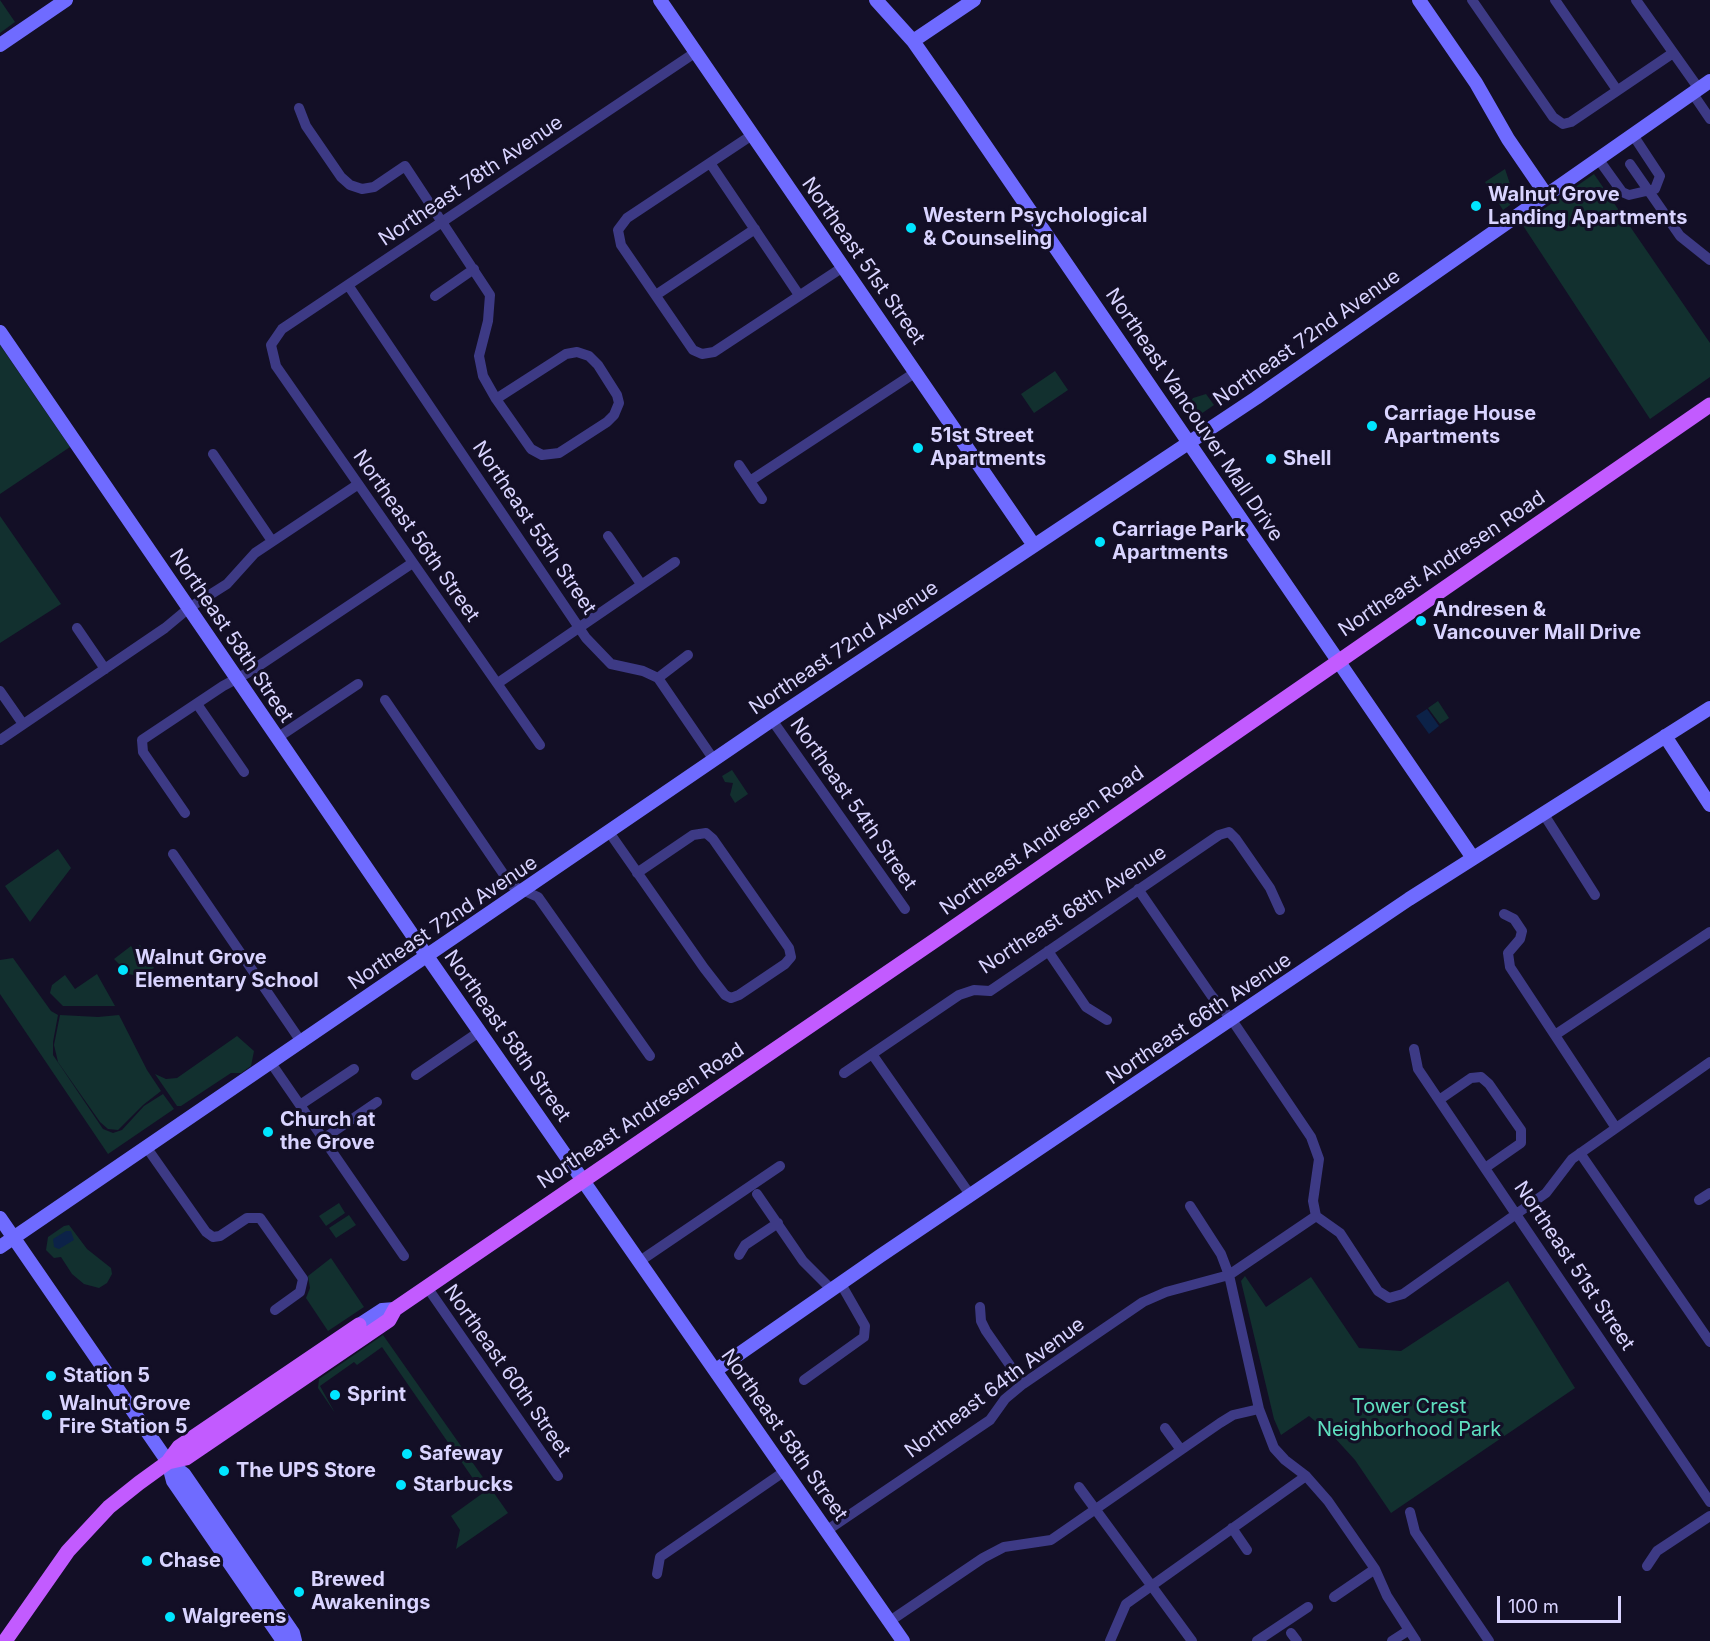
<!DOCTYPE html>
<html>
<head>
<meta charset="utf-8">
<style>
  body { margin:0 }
  #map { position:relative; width:1710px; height:1641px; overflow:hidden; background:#130f26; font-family:Inter,sans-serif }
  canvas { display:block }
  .scale { position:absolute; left:1497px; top:1596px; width:124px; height:27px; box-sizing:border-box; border:3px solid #d9d4ff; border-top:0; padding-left:8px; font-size:18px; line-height:21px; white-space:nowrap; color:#d9d4ff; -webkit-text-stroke:4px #130f26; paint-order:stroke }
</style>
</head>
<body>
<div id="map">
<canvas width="1710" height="1641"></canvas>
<div class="scale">100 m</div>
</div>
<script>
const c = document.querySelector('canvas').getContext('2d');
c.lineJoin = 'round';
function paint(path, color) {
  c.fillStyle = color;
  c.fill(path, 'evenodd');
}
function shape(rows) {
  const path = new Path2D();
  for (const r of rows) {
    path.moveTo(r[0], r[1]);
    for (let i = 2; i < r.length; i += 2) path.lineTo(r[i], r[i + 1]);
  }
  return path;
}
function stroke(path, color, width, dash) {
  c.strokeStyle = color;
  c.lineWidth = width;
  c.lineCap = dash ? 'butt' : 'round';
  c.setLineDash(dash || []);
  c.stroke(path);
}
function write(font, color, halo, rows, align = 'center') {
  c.font = font + ' Inter,sans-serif';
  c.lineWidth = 6;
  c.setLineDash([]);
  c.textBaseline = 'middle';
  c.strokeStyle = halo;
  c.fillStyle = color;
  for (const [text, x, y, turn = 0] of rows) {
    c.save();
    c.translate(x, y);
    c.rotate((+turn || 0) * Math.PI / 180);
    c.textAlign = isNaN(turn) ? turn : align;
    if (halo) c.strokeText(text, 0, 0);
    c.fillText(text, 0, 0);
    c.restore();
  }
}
paint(shape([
  [0,0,15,22,0,33],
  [1505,169,1513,193,1510,205,1503,210,1485,182],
  [1594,174,1710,343,1710,377,1650,419,1522,224],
  [0,345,70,447,0,494],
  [1055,371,1068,390,1034,413,1021,394],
  [1206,394,1214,405,1198,416,1187,408,1193,398],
  [0,516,61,604,0,643],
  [1438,701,1449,718,1440,724,1428,708],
  [732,770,748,794,735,803,730,795,733,783,725,782,722,776],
  [58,849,71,868,30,922,5,886],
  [140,945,154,968,138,976,124,973,126,971,114,959,131,946,133,949],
  [13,958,51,1011,58,1015,53,1042,53,1055,103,1129,113,1133,122,1130,144,1106,163,1094,174,1109,108,1154,0,994,0,960],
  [97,974,115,1006,63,1006,50,993,52,985,65,975,75,989],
  [60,1015,98,1017,119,1015,147,1070,161,1091,143,1105,118,1130,108,1129,100,1122,58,1062,54,1045],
  [237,1036,254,1051,251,1066,241,1073,231,1073,181,1106,177,1106,155,1074,166,1079,177,1078],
  [339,1203,345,1213,326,1226,319,1216],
  [349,1215,356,1225,336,1238,329,1228],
  [69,1225,87,1249,111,1268,112,1274,107,1283,99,1288,84,1284,72,1274,61,1257,54,1258,46,1250,48,1237,64,1226],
  [331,1258,364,1307,328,1331,306,1298,310,1288,308,1276],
  [1245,1276,1266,1307,1311,1277,1359,1348,1401,1351,1508,1281,1575,1388,1391,1513,1355,1460,1334,1437,1309,1416,1281,1435,1274,1419,1241,1281],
  [383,1335,508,1513,456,1549,460,1530,451,1516,483,1493,382,1347,357,1365,354,1362,320,1386,335,1413,318,1388,319,1379]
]), '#12302f');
paint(shape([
  [1427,709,1439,726,1429,734,1416,716],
  [66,1231,71,1231,74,1240,59,1249,54,1247,53,1239]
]), '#0c2248');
stroke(shape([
  [1472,0,1553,117,1563,124,1571,122,1673,53],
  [1555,0,1617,90],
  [1636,0,1699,89],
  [1693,94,1710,119],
  [299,108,306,126,341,177,350,185,362,189,374,187,405,166,490,295,488,321,479,356,483,376,496,399,531,449,542,455,559,453,607,422,614,415,619,403,617,395,598,365,589,356,577,352,566,354,496,399],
  [752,135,627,218,618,230,621,245,693,350,702,354,714,352,843,267],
  [1599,160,1622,192,1629,195,1655,189,1660,176,1633,135],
  [710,163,799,295],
  [1630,164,1680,236,1710,260],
  [348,285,586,638,611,664,643,671,658,678,714,760],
  [656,295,755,229],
  [435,296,474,269],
  [213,454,272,541],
  [739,465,762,499],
  [750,481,916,372],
  [608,536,641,584],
  [77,628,105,669],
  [658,678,688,655],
  [498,683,675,562],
  [0,691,23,724],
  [385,700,511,885,538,897,650,1056],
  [197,704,244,772],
  [772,720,905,909],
  [277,738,358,684],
  [0,740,165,628,189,608,227,584,255,553,357,485],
  [540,745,276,366,271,345,282,329,696,52],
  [185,813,143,752,142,740,223,686,251,671,411,564],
  [1543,813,1595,895],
  [609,832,704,968,725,995,731,998,739,995,785,964,791,957,789,948,713,839,706,833,693,835,637,873],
  [173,854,302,1043],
  [1138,889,1211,995,1232,1020,1311,1137,1319,1159,1313,1201,1316,1216,1340,1233,1378,1291,1389,1298,1403,1294,1546,1193,1572,1159,1710,1062],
  [1504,914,1514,919,1522,931,1520,939,1508,953,1510,967,1616,1128],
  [1048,951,1086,1007,1107,1020],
  [1555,1035,1710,932],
  [1414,1049,1418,1069,1710,1502],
  [872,1054,971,1196],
  [271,1063,404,1256],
  [844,1073,959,995,974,990,990,991,1219,835,1229,832,1236,839,1270,888,1280,910],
  [416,1075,479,1032],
  [1439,1100,1471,1078,1481,1077,1489,1084,1521,1130,1521,1143,1485,1168],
  [300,1105,354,1069],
  [323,1139,377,1102],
  [147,1148,206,1232,213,1237,220,1236,247,1218,260,1218,303,1279,300,1292,275,1310],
  [1580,1153,1710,1342],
  [757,1194,803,1261,832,1290],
  [1699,1200,1710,1193],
  [1190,1206,1221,1254,1229,1275,1259,1409,1274,1448,1285,1460,1306,1476,1328,1501,1375,1569,1387,1596,1416,1641],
  [739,1255,745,1245,778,1223],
  [640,1261,780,1166],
  [427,1287,558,1476],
  [980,1307,981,1321,986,1331,1023,1384],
  [804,1380,864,1337,865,1326,841,1284],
  [1165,1428,1181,1450],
  [1079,1487,1192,1641],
  [1410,1512,1415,1532,1489,1641],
  [1232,1528,1247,1550],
  [826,1531,990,1420,1005,1399,1023,1384,1143,1302,1166,1292,1229,1275,1316,1216],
  [1647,1566,1657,1551,1710,1516],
  [657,1574,660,1557,785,1471],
  [1334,1597,1375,1569],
  [890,1621,983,1558,1004,1547,1051,1540,1220,1423,1233,1415,1259,1409],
  [1291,1633,1297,1641],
  [1110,1641,1126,1604,1306,1476],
  [1257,1641,1308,1607],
  [1392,1641,1409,1630]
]), '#3d3a85', 10);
stroke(shape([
  [660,0,1033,544],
  [876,0,913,41,955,101,1473,858],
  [1419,0,1476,83,1508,139,1547,196],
  [913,41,974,0],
  [0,45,66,0],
  [0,332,422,949,903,1641],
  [1665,736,1710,805],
  [0,1218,168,1462,184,1474,293,1633,295,1641],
  [0,1247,772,720,1256,398,1710,81],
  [359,1325,382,1310,395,1309],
  [716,1370,880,1256,1409,899,1710,708],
  [168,1462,173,1481,283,1641]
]), '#6f6bff', 14);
stroke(shape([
  [168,1462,179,1447,359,1325],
  [5,1641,68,1551,109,1507,139,1483,168,1462,186,1458,389,1320,395,1309,934,941,1710,405]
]), '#c25bff', 15);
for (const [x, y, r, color] of [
  [1476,206,6,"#00e5ff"],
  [911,228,6,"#00e5ff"],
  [1372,426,6,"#00e5ff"],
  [918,448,6,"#00e5ff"],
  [1271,459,6,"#00e5ff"],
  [1100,542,6,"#00e5ff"],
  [1421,621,6,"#00e5ff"],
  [123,970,6,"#00e5ff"],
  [268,1132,6,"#00e5ff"],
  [51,1376,6,"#00e5ff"],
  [335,1395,6,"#00e5ff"],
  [47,1415,6,"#00e5ff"],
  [407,1454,6,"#00e5ff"],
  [224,1471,6,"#00e5ff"],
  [401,1485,6,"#00e5ff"],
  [147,1561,6,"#00e5ff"],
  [299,1592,6,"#00e5ff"],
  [170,1617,6,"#00e5ff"]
]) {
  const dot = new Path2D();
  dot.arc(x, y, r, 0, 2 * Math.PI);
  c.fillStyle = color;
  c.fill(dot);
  stroke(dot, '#130f26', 2);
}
write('20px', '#d9d4ff', '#130f26', [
  ["Northeast 78th Avenue",471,181,-34],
  ["Northeast 51st Street",863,261,55],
  ["Northeast 72nd Avenue",1307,338,-35],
  ["Northeast Vancouver Mall Drive",1194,415,56],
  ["Northeast 55th Street",534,528,56],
  ["Northeast 56th Street",416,536,55],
  ["Northeast Andresen Road",1442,564,-34],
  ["Northeast 58th Street",231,636,56],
  ["Northeast 72nd Avenue",844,648,-34],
  ["Northeast 54th Street",853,804,55],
  ["Northeast Andresen Road",1042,841,-35],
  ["Northeast 68th Avenue",1073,910,-33],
  ["Northeast 72nd Avenue",443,923,-34],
  ["Northeast 66th Avenue",1199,1019,-34],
  ["Northeast 58th Street",507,1036,55],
  ["Northeast Andresen Road",641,1116,-34],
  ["Northeast 51st Street",1574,1266,56],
  ["Northeast 60th Street",507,1371,55],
  ["Northeast 64th Avenue",995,1388,-37],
  ["Northeast 58th Street",784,1435,55]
]);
write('bold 20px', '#d9d4ff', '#130f26', [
  ["Walnut Grove",1488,195],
  ["Landing Apartments",1488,218],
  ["Western Psychological",923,216],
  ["& Counseling",923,239],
  ["Carriage House",1384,414],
  ["Apartments",1384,437],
  ["51st Street",930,436],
  ["Apartments",930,459],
  ["Shell",1283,459],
  ["Carriage Park",1112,530],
  ["Apartments",1112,553],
  ["Andresen &",1433,610],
  ["Vancouver Mall Drive",1433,633],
  ["Walnut Grove",135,958],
  ["Elementary School",135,981],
  ["Church at",280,1120],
  ["the Grove",280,1143],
  ["Station 5",63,1376],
  ["Sprint",347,1395],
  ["Walnut Grove",59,1404],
  ["Fire Station 5",59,1427],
  ["Safeway",419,1454],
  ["The UPS Store",236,1471],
  ["Starbucks",413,1485],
  ["Chase",159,1561],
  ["Brewed",311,1580],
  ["Awakenings",311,1603],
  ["Walgreens",182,1617]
], 'left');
write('20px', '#5fe0c0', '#130f26', [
  ["Tower Crest",1409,1407],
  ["Neighborhood Park",1409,1430]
]);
</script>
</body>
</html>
